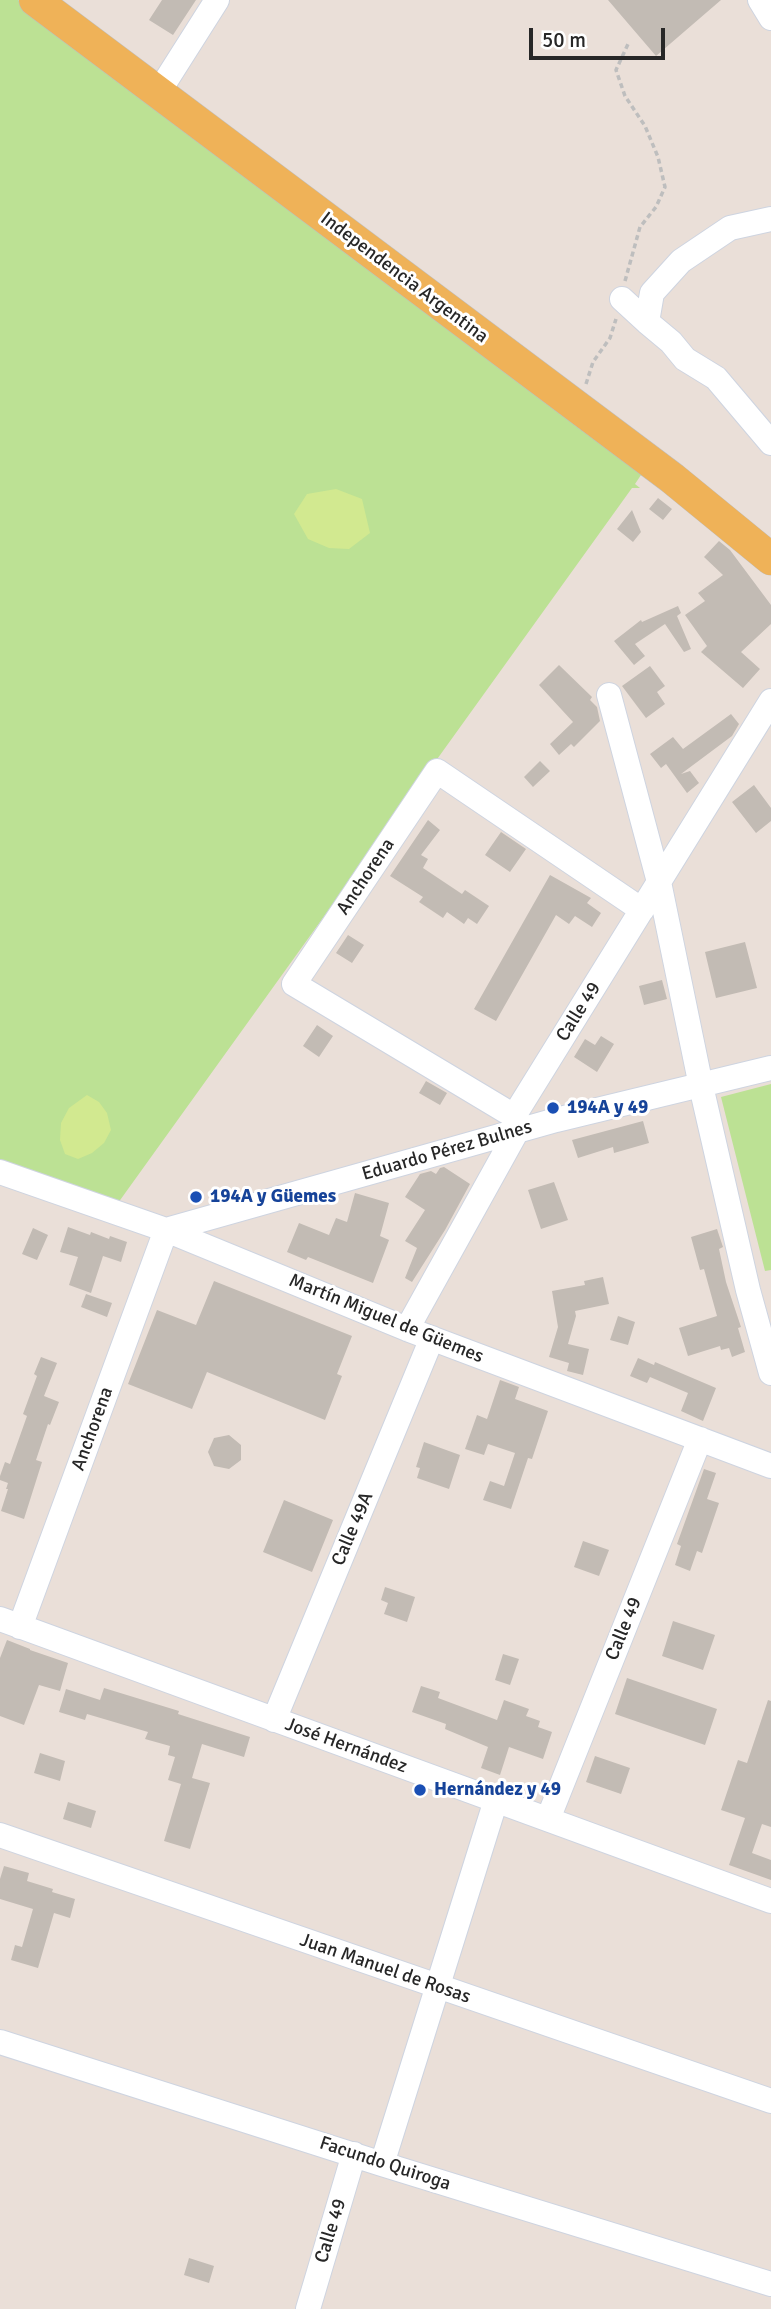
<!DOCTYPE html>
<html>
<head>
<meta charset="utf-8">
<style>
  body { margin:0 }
  #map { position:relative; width:771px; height:2309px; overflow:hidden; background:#eadfd8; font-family:Signika,sans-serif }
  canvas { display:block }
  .scale { position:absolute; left:529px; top:28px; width:136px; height:32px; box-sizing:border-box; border:4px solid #272727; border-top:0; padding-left:9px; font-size:21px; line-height:24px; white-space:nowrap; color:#272727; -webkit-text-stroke:5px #fff; paint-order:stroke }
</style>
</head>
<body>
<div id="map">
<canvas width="771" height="2309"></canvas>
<div class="scale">50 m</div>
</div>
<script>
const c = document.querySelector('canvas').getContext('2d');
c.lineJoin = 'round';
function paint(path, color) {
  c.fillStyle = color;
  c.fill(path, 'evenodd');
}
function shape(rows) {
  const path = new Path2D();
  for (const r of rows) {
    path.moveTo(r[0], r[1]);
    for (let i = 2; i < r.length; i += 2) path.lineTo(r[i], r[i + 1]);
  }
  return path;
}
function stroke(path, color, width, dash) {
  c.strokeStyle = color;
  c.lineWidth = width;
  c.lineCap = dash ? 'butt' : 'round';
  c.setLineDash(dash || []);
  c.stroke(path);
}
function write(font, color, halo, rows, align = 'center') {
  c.font = font + ' Signika,sans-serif';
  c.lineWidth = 6;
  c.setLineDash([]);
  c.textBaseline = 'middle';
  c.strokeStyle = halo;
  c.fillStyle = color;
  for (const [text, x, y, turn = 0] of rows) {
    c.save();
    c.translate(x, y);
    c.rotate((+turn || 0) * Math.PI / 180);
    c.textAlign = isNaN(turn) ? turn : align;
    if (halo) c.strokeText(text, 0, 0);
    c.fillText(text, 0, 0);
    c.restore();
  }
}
paint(shape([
  [0,0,18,0,645,469,635,484,640,488,632,488,118,1203,0,1159],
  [771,1084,771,1270,765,1271,721,1097]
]), '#bce194');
paint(shape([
  [336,489,362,499,370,533,349,549,329,548,308,539,294,514,307,494],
  [87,1095,99,1102,107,1113,111,1130,104,1143,92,1153,78,1159,65,1154,60,1140,61,1123,69,1108]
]), '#d2e990');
paint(shape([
  [162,0,196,0,173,35,149,20],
  [608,0,721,0,656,56],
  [658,498,672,509,663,520,649,509],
  [632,510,641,532,633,542,617,529],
  [719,541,730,550,771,605,771,624,741,652,760,669,743,688,701,652,707,646,685,615,705,601,698,593,723,575,704,557],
  [678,606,681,613,677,616,691,649,684,652,665,624,635,644,645,656,634,665,614,641,641,620,642,622],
  [559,665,592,697,590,700,597,707,600,721,574,747,571,744,559,755,550,744,573,722,539,685],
  [650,666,665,686,657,692,665,704,646,718,622,686],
  [731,714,739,724,732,736,681,774,690,771,699,783,687,793,666,764,661,768,650,754,673,737,683,749],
  [540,761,550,771,533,787,524,777],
  [754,785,771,808,771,821,756,833,732,802],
  [428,820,440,830,421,855,428,859,423,868,462,894,465,890,489,906,477,924,468,918,464,924,447,912,443,918,419,902,423,897,390,876],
  [501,832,526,849,510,872,485,855],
  [550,875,591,898,587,903,601,913,592,927,575,916,569,924,556,915,496,1021,474,1009],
  [348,935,364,945,352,963,336,953],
  [745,942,757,988,716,998,705,952],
  [662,980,667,999,644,1005,639,986],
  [317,1025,333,1036,319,1057,303,1046],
  [601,1036,614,1044,597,1072,574,1057,585,1039,595,1045],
  [426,1081,447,1093,440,1105,419,1093],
  [643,1121,649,1143,614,1153,613,1147,578,1158,572,1140],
  [444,1167,470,1184,445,1230,412,1282,405,1278,417,1248,405,1241,425,1210,405,1197,420,1174,431,1171,436,1174,440,1168],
  [554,1182,568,1220,541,1229,528,1190],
  [355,1193,389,1203,380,1236,389,1240,373,1283,308,1257,306,1260,287,1252,299,1223,329,1235,336,1218,347,1222],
  [68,1227,90,1235,91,1232,109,1239,110,1236,127,1242,121,1262,103,1256,91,1293,69,1285,78,1257,60,1252],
  [33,1228,48,1235,37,1260,22,1254],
  [717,1229,723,1247,719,1249,726,1282,741,1327,738,1328,745,1352,732,1357,729,1348,721,1350,720,1346,688,1356,679,1328,717,1316,704,1269,700,1270,691,1237],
  [603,1277,609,1304,575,1311,576,1316,568,1344,589,1349,583,1375,567,1371,569,1363,549,1357,558,1327,552,1291,585,1285,584,1281],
  [214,1281,352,1336,337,1374,342,1376,325,1420,207,1372,192,1409,128,1384,157,1310,196,1325],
  [86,1294,112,1303,107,1317,81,1307],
  [618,1316,635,1322,628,1345,610,1340],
  [41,1357,57,1363,44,1396,59,1402,50,1425,48,1424,36,1460,42,1462,24,1519,1,1511,8,1489,6,1489,8,1483,0,1480,0,1476,5,1462,10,1464,27,1416,23,1414,37,1376,34,1374],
  [638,1358,654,1365,655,1362,716,1388,703,1421,681,1411,688,1393,650,1377,647,1383,630,1376],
  [500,1380,519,1387,515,1399,548,1411,532,1459,528,1458,511,1509,483,1500,490,1481,504,1486,515,1453,488,1444,484,1455,465,1449,477,1415,487,1419],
  [229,1435,241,1445,241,1460,229,1469,214,1466,208,1452,214,1438],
  [424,1442,460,1455,449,1489,417,1478,420,1468,416,1467],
  [704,1469,716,1473,707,1499,719,1503,702,1553,697,1551,690,1571,675,1565,681,1546,677,1544],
  [284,1500,333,1520,312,1572,263,1552],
  [583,1541,609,1550,599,1576,574,1567],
  [385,1587,415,1597,407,1622,384,1614,388,1603,381,1600],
  [673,1621,715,1635,703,1670,662,1656],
  [7,1640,30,1649,30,1650,68,1663,60,1691,39,1685,24,1725,0,1716,0,1658],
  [503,1654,519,1659,510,1685,495,1680],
  [627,1678,717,1709,705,1745,615,1714],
  [421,1686,440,1692,438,1698,497,1720,504,1700,529,1709,526,1716,540,1721,538,1727,552,1732,543,1759,509,1747,500,1775,481,1768,488,1747,445,1729,446,1724,412,1712],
  [104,1688,179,1711,178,1714,250,1737,244,1757,202,1744,192,1778,210,1783,190,1849,164,1841,181,1784,168,1780,175,1757,168,1755,170,1746,145,1739,148,1732,87,1714,85,1720,59,1712,66,1689,100,1700],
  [768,1700,771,1701,771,1827,762,1824,752,1853,771,1860,771,1880,729,1865,745,1818,721,1810,738,1760,747,1763],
  [40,1753,65,1761,60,1781,34,1773],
  [595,1756,630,1768,621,1794,586,1782],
  [68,1802,96,1811,91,1828,63,1819],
  [4,1866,29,1873,27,1881,53,1889,52,1892,75,1899,70,1918,54,1913,38,1968,11,1960,15,1945,22,1947,33,1909,0,1899,0,1879],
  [189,2258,214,2266,209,2283,184,2275]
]), '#c2bbb4');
const minor = shape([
  [760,0,771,18],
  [158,93,217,0],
  [771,219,730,228,681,261,652,293,647,322,671,342,685,359,716,378,771,443],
  [622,299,647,322],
  [609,695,659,882,701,1086,748,1290,771,1373],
  [514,1116,294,984,437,771,642,910],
  [0,1172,166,1230,407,1329,771,1466],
  [166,1230,556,1120,771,1068],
  [407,1329,517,1131,514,1116,771,701],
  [0,1619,771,1901],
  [20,1627,166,1230],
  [274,1720,432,1338],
  [548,1819,700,1439],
  [0,1835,771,2101],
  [0,2042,382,2164,771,2284],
  [382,2164,496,1800],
  [308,2309,354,2154]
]);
const major = shape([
  [35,0,672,478,771,559]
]);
stroke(minor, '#ced4e0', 26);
stroke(major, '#bebebe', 33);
stroke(shape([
  [625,281,640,227,656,207,665,187,658,157,645,126,625,96,616,70,628,44],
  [586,384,593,362,610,338,616,319]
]), '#bebebe', 3.5, [5, 3.5]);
stroke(minor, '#fff', 24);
stroke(major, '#efb258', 32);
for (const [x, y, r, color] of [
  [553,1108,7,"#1a4fb4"],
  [196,1197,7,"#1a4fb4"],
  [420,1790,7,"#1a4fb4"]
]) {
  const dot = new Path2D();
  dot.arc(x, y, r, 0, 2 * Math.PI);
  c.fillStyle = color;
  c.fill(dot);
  stroke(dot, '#fff', 2.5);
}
write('19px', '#272727', '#fff', [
  ["Independencia Argentina",404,278,37],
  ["Anchorena",366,877,-56],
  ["Calle 49",579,1012,-58],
  ["Eduardo Pérez Bulnes",447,1151,-16],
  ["Martín Miguel de Güemes",386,1319,22],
  ["Anchorena",93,1429,-70],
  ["Calle 49A",353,1529,-67],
  ["Calle 49",624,1629,-68],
  ["José Hernández",346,1746,20],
  ["Juan Manuel de Rosas",385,1969,19],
  ["Facundo Quiroga",385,2164,18],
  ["Calle 49",331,2231,-73]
]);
write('bold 19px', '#164399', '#fff', [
  ["194A y 49",567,1108],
  ["194A y Güemes",210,1197],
  ["Hernández y 49",434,1790]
], 'left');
</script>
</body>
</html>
